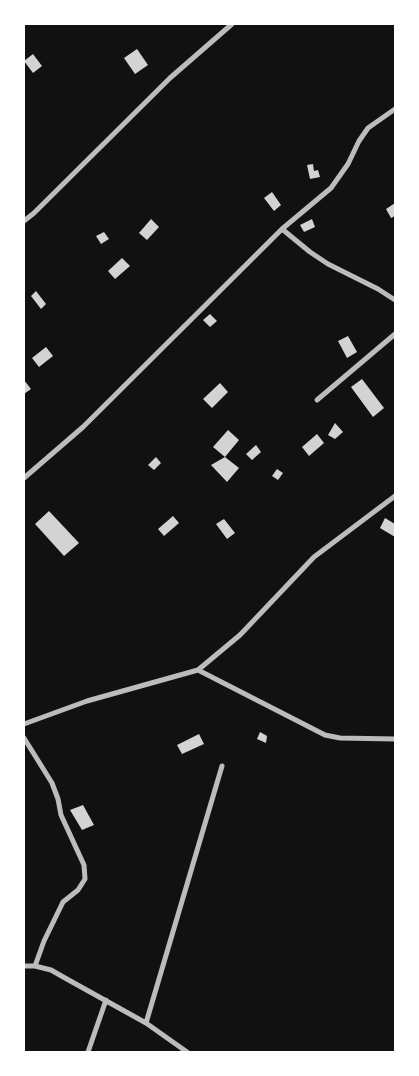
<!DOCTYPE html>
<html>
<head>
<meta charset="utf-8">
<style>
  body { margin:0 }
  #map { position:relative; width:419px; height:1076px; overflow:hidden; background:#111; font-family:"Work Sans",sans-serif }
  canvas { display:block }
  .frame { position:absolute; inset:0; border:25px solid #fff; pointer-events:none }
</style>
</head>
<body>
<div id="map">
<canvas width="419" height="1076"></canvas>
<div class="frame"></div>
</div>
<script>
const c = document.querySelector('canvas').getContext('2d');
c.lineJoin = 'round';
function paint(path, color) {
  c.fillStyle = color;
  c.fill(path, 'evenodd');
}
function shape(rows) {
  const path = new Path2D();
  for (const r of rows) {
    path.moveTo(r[0], r[1]);
    for (let i = 2; i < r.length; i += 2) path.lineTo(r[i], r[i + 1]);
  }
  return path;
}
function stroke(path, color, width, dash) {
  c.strokeStyle = color;
  c.lineWidth = width;
  c.lineCap = dash ? 'butt' : 'round';
  c.setLineDash(dash || []);
  c.stroke(path);
}
paint(shape([
  [137,49,148,65,135,74,124,58],
  [33,54,42,66,33,73,24,61],
  [313,164,314,171,318,170,320,177,310,179,307,165],
  [272,192,281,205,274,211,264,198],
  [395,203,395,216,391,218,386,209],
  [151,219,159,227,147,240,139,233],
  [312,219,315,227,304,232,300,225],
  [104,232,109,239,101,244,96,236],
  [122,258,130,266,115,279,108,271],
  [36,291,46,304,41,309,31,296],
  [210,314,217,321,210,327,203,320],
  [348,336,357,352,347,358,338,341],
  [46,347,53,356,39,367,32,358],
  [362,379,384,408,373,417,351,387],
  [24,380,31,389,24,394],
  [220,383,228,392,212,408,203,399],
  [335,423,343,432,335,439,328,435],
  [228,430,239,440,225,457,213,447],
  [317,434,324,443,309,456,302,447],
  [256,445,261,452,252,460,246,454],
  [156,457,161,463,154,470,148,465],
  [225,457,239,468,227,482,211,465],
  [277,469,283,473,278,480,272,476],
  [49,511,79,543,64,556,35,524],
  [173,516,179,523,164,536,158,529],
  [385,518,395,524,395,537,380,528],
  [224,519,235,533,227,539,216,524],
  [260,732,267,736,266,743,257,739],
  [199,734,204,744,182,754,177,745],
  [83,805,94,825,82,830,70,810]
]), '#d3d3d3');
stroke(shape([
  [24,221,34,213,170,78,232,24],
  [282,229,310,252,328,264,378,289,395,300],
  [317,400,395,334],
  [24,478,83,427,282,229,331,188,348,164,359,141,368,128,395,109],
  [198,670,325,735,340,738,395,739],
  [24,724,87,701,198,670,240,635,314,557,395,496],
  [24,738,52,783,58,799,61,815,84,865,85,879,78,890,63,902,44,941,35,966],
  [24,966,35,966,51,970,65,978,146,1023,187,1052],
  [146,1023,222,766],
  [88,1052,106,1000]
]), '#bcbcbc', 5);
</script>
</body>
</html>
